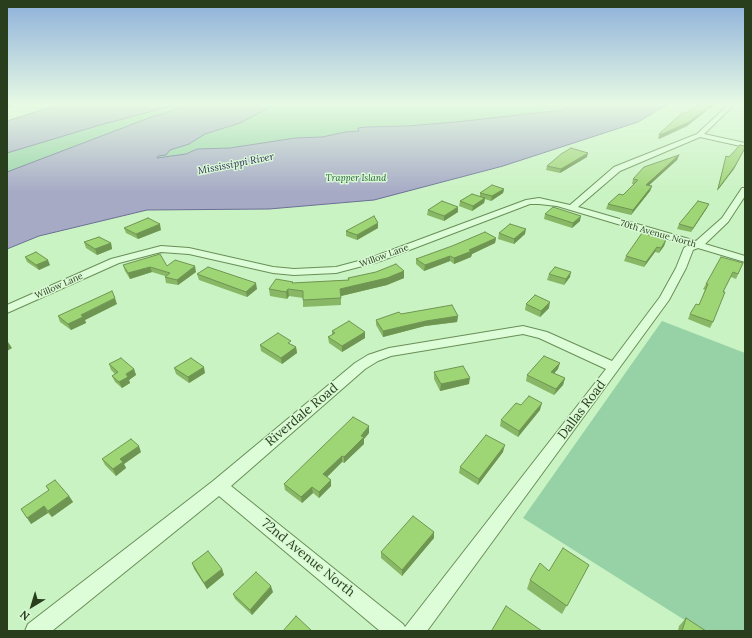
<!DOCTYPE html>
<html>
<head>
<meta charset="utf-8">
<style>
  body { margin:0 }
  #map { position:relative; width:752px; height:638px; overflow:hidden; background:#caf3c3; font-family:Lora,serif }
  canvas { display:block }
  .frame { position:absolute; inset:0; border:8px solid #293e1d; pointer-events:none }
  .north { position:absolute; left:12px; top:586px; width:40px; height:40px; -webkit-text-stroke:3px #d9f9d4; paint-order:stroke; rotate:218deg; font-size:11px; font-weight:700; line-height:16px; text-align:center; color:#293e1d }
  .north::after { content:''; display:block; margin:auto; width:14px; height:18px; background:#293e1d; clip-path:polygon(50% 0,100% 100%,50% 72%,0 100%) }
</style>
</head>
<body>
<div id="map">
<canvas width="752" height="638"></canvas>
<div class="frame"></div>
<div class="north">N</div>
</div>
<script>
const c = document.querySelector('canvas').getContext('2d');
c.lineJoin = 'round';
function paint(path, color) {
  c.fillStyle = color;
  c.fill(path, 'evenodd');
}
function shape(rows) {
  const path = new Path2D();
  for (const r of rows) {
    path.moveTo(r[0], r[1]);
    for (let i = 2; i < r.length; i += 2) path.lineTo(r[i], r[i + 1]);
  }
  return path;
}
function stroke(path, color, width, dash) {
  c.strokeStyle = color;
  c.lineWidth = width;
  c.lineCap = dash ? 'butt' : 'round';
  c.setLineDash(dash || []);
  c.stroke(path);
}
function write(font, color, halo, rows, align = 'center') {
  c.font = font + ' Lora,serif';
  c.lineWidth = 3;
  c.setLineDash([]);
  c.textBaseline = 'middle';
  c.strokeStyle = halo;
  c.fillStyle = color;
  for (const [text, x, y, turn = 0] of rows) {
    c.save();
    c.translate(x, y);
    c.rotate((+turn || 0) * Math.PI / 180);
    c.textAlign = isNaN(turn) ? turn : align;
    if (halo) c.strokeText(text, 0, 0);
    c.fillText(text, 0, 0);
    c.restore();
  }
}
paint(shape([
  [179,104,186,104,164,114,154,116,7,172,7,153,100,125],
  [276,104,574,104,563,110,456,122,408,126,366,127,360,131,345,132,322,137,295,138,230,148,197,149,186,154,156,158,158,156,166,155,170,150,189,144,205,134,229,127],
  [662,321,745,353,745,631,702,631,523,518]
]), '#96d2a6');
const water = shape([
  [60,104,179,104,100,125,7,153,7,121,60,104],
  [186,104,276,104,240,123,205,134,189,144,170,150,166,155,158,156,157,158,186,154,197,149,230,148,295,138,322,137,345,132,359,131,358,128,366,127,408,126,456,122,563,110,574,104,668,104,638,122,503,166,374,200,269,209,147,210,39,236,7,249,7,172,154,116,164,114,186,104]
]);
paint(water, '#a6aac5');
stroke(water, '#6b6f95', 1);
const minor = shape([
  [729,104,735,104,704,134,745,143,745,147,700,137,620,171,578,207,696,241,722,218,742,188,745,188,745,196,728,222,705,244,745,256,745,262,698,248,693,250,686,268,669,300,427,631,380,631,219,496,52,631,25,631,28,624,213,481,355,363,368,355,389,348,523,326,547,332,612,361,660,297,676,268,684,248,688,245,557,206,539,204,530,204,378,262,336,273,294,275,273,273,189,254,161,252,119,263,7,313,7,305,111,259,161,246,189,248,273,267,294,269,336,267,370,258,526,200,539,198,570,205,614,167,697,134,729,104],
  [523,334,539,338,606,369,405,627,403,624,231,486,365,369,378,361,391,356,523,334]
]);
stroke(minor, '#698f58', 2);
paint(minor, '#ddfcd8');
paint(shape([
  [698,104,716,104,710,109,706,109,706,111,687,126,659,139,658,138,659,134],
  [745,148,734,169,717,191,726,156,729,157],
  [679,155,677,160,649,185,652,186,650,191,631,215,606,209,608,204,623,195,634,184,632,184,633,179],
  [587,157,560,173,546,170,547,166],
  [504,189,503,193,491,201,485,199,484,203,472,211,459,206,460,201,480,196,480,193],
  [707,208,691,232,677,229,679,224],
  [428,210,458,212,444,221,427,215],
  [545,214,580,221,572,228,544,219],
  [124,228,161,230,138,239,126,233],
  [378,228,357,240,346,236,346,231],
  [499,233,525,234,514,244,498,239],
  [496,238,495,243,472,254,471,257,454,264,450,261,424,271,416,264,416,259],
  [666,240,664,246,659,253,655,252,644,267,624,261,626,256],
  [84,242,111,243,112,249,97,255,86,248],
  [25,257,50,265,39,270,27,262],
  [743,263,736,279,731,277,723,292,713,322,710,328,688,319,690,314,699,305,705,290,703,289,706,284],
  [123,265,167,266,196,272,178,285,166,283,165,277,165,276,152,272,130,279,125,271],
  [197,274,257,289,247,297,199,280],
  [549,274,570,277,564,285,547,280],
  [348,278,404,278,387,285,341,296,341,305,303,307,303,298,289,296,287,299,270,296,269,289,293,282,293,283,348,280],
  [117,304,85,320,86,323,71,330,60,322,58,316],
  [526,304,549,308,540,317,525,310],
  [401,314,458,316,457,322,425,326,383,337,376,325,376,320],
  [332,331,365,332,365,338,342,352,329,343,328,337,332,335],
  [291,344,296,347,297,353,282,364,261,351,260,345],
  [109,364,134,369,136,375,129,380,130,383,122,388,115,382,112,376,115,374,111,370],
  [174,368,205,373,189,383,176,374],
  [558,369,554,373,565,378,563,385,554,395,526,381,527,375],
  [434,372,469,384,440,391,434,379],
  [521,405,540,410,518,437,500,426,501,420],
  [369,426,369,433,364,439,364,444,344,463,342,462,327,477,331,480,331,486,319,498,313,493,302,503,285,490,284,484],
  [141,452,124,464,126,468,116,476,105,465,102,459],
  [503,452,478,485,459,473,460,467],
  [46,486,69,496,73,502,52,517,48,513,31,524,49,491],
  [434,538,402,576,381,558,381,552],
  [192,563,222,569,224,575,207,589,194,569],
  [589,565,562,614,527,589,530,580,549,571],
  [273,592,252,615,235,599,233,594],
  [686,618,706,631,678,631,679,626]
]), '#88b765');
paint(shape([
  [7,104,21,104,7,108],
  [714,104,716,104,710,109,711,106],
  [707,108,706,111,687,126,659,139,660,135],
  [745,148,734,169,717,191,718,189],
  [588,153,587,157,560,173,561,169],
  [679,155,677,160,645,189,646,185],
  [652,186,650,191,631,215,633,210],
  [504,189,503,193,491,201,492,196],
  [485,198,484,203,472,211,473,206],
  [709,204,707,208,691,232,693,228],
  [458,207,458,212,444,221,444,216],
  [581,216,580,221,572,228,573,223],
  [378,223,378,228,357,240,357,235],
  [160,224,161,230,138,239,136,234],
  [526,229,525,234,514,244,514,239],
  [496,238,495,243,472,254,471,257,454,264,454,258,469,250],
  [666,240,664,246,659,253,661,248],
  [111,243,112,249,97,255,95,249],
  [657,247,655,252,644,267,646,262],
  [450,256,450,261,424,271,425,265],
  [48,260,50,265,39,270,36,265],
  [195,266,196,272,178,285,177,280],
  [150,267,152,272,130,279,128,273],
  [404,271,404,278,387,285,341,296,340,289],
  [571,272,570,277,564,285,566,279],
  [256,283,257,289,247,297,246,292],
  [288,289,289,296,287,299,286,292],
  [115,298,117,304,85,320,86,323,71,330,68,324,81,315],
  [550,302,549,308,540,317,541,311],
  [458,316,457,322,425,326,383,337,383,331,426,321],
  [365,332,365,338,342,352,342,346],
  [8,342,12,348,7,351,7,343],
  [296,347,297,353,282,364,281,358],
  [560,363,558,369,550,378,551,372],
  [204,367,205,373,189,383,188,377],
  [134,369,136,375,129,380,130,383,122,388,119,382,126,374],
  [470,378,469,384,440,391,441,384],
  [565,378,563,385,554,395,556,389],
  [542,403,540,410,518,437,519,431],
  [369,426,369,433,364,439,364,444,344,463,344,457],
  [505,445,503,452,478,485,479,479],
  [139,446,141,452,124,464,126,468,116,476,113,469,120,459],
  [342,456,342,462,324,480,323,474],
  [331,480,331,486,319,498,319,492],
  [312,487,313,493,302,503,301,497],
  [69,496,73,502,52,517,48,511],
  [44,506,48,513,31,524,27,518],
  [434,532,434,538,402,576,402,570],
  [222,569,224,575,207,589,204,583],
  [271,586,273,592,252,615,250,610]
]), '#6f9552');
const building = shape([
  [698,104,714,104,711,106,705,105,707,108,689,122,660,135,659,134,682,113,686,113,698,104],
  [740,145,745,146,745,148,735,166,718,189,726,156,729,157,740,145],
  [571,148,588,153,561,169,547,166,561,154,571,148],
  [679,155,646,185,652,186,633,210,608,204,619,194,623,195,638,180,633,179,644,167,679,155],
  [492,185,504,189,492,196,480,193,492,185],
  [472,194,485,198,473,206,460,201,472,194],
  [442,201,458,207,444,216,428,210,442,201],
  [698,201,709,204,693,228,679,224,698,201],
  [553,207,581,216,573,223,545,214,553,207],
  [374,216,378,223,357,235,346,231,374,216],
  [148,218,160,224,136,234,124,228,148,218],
  [510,224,526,229,514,239,499,233,510,224],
  [485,232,496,238,469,250,472,251,454,258,450,256,425,265,416,259,452,246,485,232],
  [642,233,666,240,661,248,657,247,646,262,626,256,642,233],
  [99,237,111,243,95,249,84,242,99,237],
  [36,252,48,260,36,265,25,257,36,252],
  [160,254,167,266,175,260,195,266,177,280,165,277,170,273,150,267,128,273,123,265,160,254],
  [721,257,743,263,738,274,733,272,723,292,725,292,713,322,690,314,696,304,699,305,708,284,706,284,721,257],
  [396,264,404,271,387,278,340,289,341,298,303,300,303,291,288,289,286,292,269,289,276,279,293,282,292,283,349,280,348,278,376,272,396,264],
  [208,267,256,283,246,292,197,274,208,267],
  [555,267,571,272,566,279,549,274,555,267],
  [112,291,115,298,81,315,83,317,68,324,58,316,112,291],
  [535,295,550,302,541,311,526,304,535,295],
  [452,305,458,316,426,321,383,331,376,320,399,312,401,314,452,305],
  [349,321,365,332,342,346,328,337,335,333,332,331,349,321],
  [278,333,291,341,288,343,296,347,281,358,260,345,278,333],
  [544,356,560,363,551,372,565,378,556,389,527,375,544,356],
  [121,358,134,369,126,374,128,377,119,382,112,376,118,372,109,364,121,358],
  [191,358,204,367,188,377,174,368,191,358],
  [463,366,470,378,441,384,434,372,463,366],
  [529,396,542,403,519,431,501,420,516,403,521,405,529,396],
  [353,417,369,426,361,436,364,437,344,457,342,456,323,474,331,480,319,492,312,487,301,497,284,484,353,417],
  [486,435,505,445,479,479,460,467,486,435],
  [131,439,139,446,120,459,123,462,113,469,102,459,131,439],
  [55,480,69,496,48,511,44,506,27,518,21,509,49,490,46,486,55,480],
  [413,516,434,532,402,570,381,552,413,516],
  [563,548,589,565,567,606,530,580,540,563,549,571,563,548],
  [208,551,222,569,204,583,192,563,208,551],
  [256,572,271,586,250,610,233,594,256,572],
  [506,606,542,631,493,631,492,630,506,606],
  [296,616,312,631,283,631,296,616],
  [686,618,706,631,682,631,686,618]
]);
paint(building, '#9ed575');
stroke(building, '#6f9552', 1);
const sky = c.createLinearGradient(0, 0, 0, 193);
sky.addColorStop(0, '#8db0da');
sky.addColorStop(0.54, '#e7fae4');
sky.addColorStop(1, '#e7fae400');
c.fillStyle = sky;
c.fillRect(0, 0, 752, 193);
write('italic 9px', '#225c39', '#d9f9d4', [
  ["Trapper Island",356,178]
]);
write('9px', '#293e1d', '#d9f9d4', [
  ["70th Avenue North",658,234,16],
  ["Willow Lane",384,256,-20],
  ["Willow Lane",59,286,-24]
]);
write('italic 10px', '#302b5f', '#d9f9d4', [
  ["Mississippi River",236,164,-11]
]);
write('13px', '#293e1d', '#d9f9d4', [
  ["Dallas Road",582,410,-53],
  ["Riverdale Road",302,415,-40],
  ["72nd Avenue North",308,558,39]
]);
</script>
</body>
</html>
